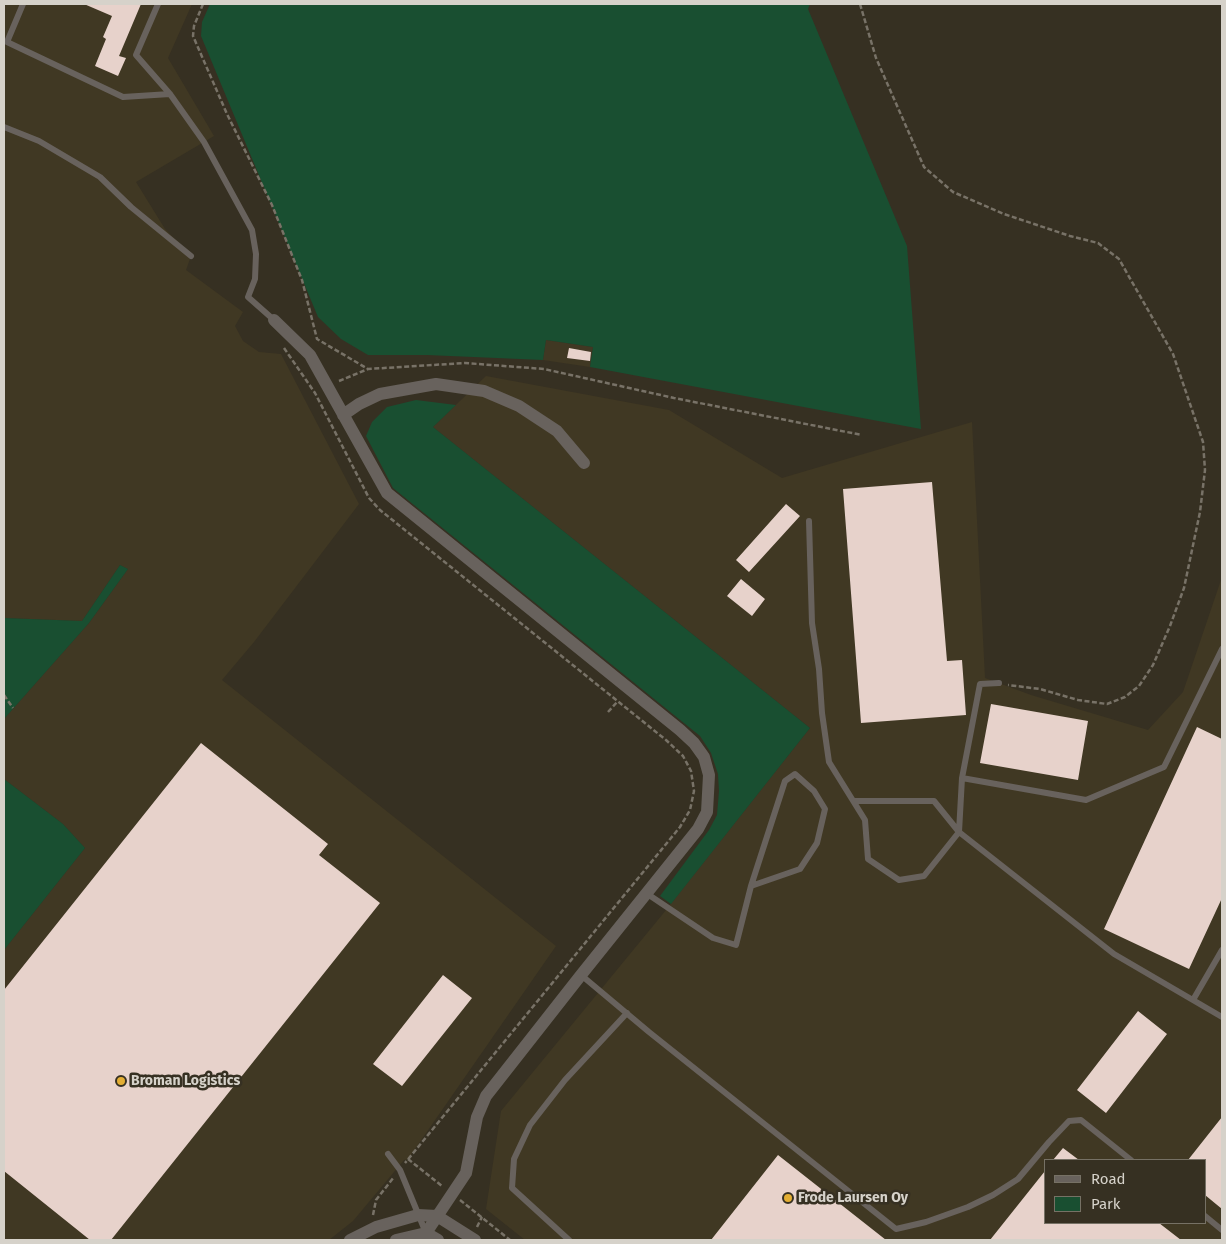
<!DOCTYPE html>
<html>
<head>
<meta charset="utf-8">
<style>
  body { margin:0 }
  #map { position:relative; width:1226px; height:1244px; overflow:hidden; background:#363022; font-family:"Fira Sans",sans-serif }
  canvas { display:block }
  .frame { position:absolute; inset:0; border:5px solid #d6d2ca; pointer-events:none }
  .legend { position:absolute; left:1044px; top:1159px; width:162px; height:65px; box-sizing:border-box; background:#363022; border:1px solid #767165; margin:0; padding:6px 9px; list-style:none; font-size:15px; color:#d6d2ca }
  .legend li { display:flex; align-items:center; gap:10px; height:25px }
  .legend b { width:25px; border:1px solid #767165 }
</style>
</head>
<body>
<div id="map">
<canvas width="1226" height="1244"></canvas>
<div class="frame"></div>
<ul class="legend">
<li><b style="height:6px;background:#68625d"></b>Road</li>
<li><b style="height:14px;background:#194f31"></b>Park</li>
</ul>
</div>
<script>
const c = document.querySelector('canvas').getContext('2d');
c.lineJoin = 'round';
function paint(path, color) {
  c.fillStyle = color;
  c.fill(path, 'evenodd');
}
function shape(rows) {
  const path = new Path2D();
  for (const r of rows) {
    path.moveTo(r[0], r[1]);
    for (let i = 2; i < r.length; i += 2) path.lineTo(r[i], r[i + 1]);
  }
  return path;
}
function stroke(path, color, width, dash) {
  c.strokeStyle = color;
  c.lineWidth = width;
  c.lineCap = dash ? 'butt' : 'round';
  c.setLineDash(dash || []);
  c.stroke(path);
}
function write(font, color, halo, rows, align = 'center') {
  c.font = font + ' "Fira Sans",sans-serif';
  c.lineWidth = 5;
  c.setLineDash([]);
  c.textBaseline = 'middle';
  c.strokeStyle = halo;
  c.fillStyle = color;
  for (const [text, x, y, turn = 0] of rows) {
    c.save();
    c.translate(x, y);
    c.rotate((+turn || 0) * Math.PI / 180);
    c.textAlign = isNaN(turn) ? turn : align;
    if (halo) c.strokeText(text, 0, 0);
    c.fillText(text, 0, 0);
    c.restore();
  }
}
paint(shape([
  [4,4,192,4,168,58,214,136,136,182,165,229,191,256,186,270,243,312,235,326,243,341,259,352,281,354,359,504,254,642,222,680,556,946,408,1159,404,1160,353,1221,329,1240,4,1240,4,950,85,848,63,824,4,779,4,719,89,623,128,569,120,565,82,621,4,618],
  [546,340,593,347,590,367,543,360],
  [486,376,669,410,782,478,972,422,985,678,1031,695,1148,730,1183,692,1222,577,1222,1240,525,1240,486,1209,501,1111,662,915,810,728,433,427],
  [1045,1160,1205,1160,1205,1223,1045,1223]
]), '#403823');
paint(shape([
  [210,4,810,4,808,9,907,246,921,429,590,367,593,347,546,340,543,360,427,355,368,355,341,339,318,317,201,36,202,22],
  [416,400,456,405,433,427,810,728,671,904,660,896,709,830,717,815,719,791,718,774,711,753,700,736,393,488,366,436,372,422,387,407],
  [120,565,128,569,89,623,4,719,4,618,82,621],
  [4,779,63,824,85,848,4,950]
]), '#194f31');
paint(shape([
  [84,4,141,4,119,56,126,58,118,76,95,66,106,39,103,37,112,16],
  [569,348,591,352,590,361,567,358],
  [932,482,947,661,962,660,966,715,861,723,843,489],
  [786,504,800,516,749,572,736,560],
  [741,579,765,599,752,616,727,596],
  [991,704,1088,721,1078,780,980,763],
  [1197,727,1222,739,1222,898,1189,969,1104,929],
  [201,743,328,844,319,855,380,903,111,1240,90,1240,4,1171,4,990],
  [443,975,472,998,402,1086,373,1064],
  [1138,1011,1167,1034,1106,1113,1077,1090],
  [1222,1117,1222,1209,1205,1195,1205,1160,1188,1160],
  [1063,1148,1079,1160,1053,1160],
  [778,1155,886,1240,711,1240],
  [1045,1171,1045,1223,1159,1223,1181,1240,990,1240]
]), '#e7d2cb');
stroke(shape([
  [203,4,194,26,193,36,227,114,272,205,302,280,317,339,368,369,465,363,544,369,674,398,862,435],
  [860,4,876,58,924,167,953,192,1004,214,1070,236,1098,243,1119,259,1173,354,1203,442,1205,470,1200,512,1184,588,1170,626,1153,665,1139,686,1125,697,1107,704,1078,700,1040,689,1008,685],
  [284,348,315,393,369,498,380,510,666,740,683,756,691,771,694,791,690,810,680,827,405,1163],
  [339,381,368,369],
  [4,695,13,708],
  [608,712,618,701],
  [408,1159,442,1186],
  [460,1200,510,1240],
  [373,1215,376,1200,394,1177],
  [477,1227,482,1217]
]), '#787267', 2.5, [5, 2.5]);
stroke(shape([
  [23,4,7,42,123,97,170,94],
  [158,4,136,55,170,94,204,142,252,230,256,254,255,279,248,297,274,320],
  [4,127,39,141,100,177,131,207,191,256],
  [809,521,812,623,819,669,822,713,829,762,865,820,868,859,899,880,924,876,959,832,962,778,1086,800,1164,767,1222,649],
  [962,778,980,684,999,683],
  [854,801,934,801,959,832,1114,954,1222,1017],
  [646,893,713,938,736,945,751,886,785,781,795,774,814,791,825,809,817,843,800,869,751,886],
  [581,975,649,1032,896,1229,926,1222,968,1207,993,1195,1018,1179,1049,1142,1069,1121,1081,1120,1131,1160],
  [1193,1000,1222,950],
  [388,1154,400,1170,426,1233],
  [1205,1216,1222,1230],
  [569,1240,512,1188,514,1159,530,1125,565,1080,627,1013]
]), '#68625d', 6);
stroke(shape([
  [274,320,310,355,387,493,680,730,694,743,704,757,709,775,707,812,698,829,581,975,486,1096,477,1117,466,1173,426,1233],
  [343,415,359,404,380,394,436,384,484,391,519,406,557,431,584,463],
  [350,1240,376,1227,418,1215,437,1216,475,1240],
  [396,1240,426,1233,438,1240]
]), '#68625d', 12);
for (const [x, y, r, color] of [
  [121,1081,5,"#e3ae34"],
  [788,1198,5,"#e3ae34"]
]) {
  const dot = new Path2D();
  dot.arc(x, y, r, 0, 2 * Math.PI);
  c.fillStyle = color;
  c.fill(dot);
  stroke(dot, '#363022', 2);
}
write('bold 14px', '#d6d2ca', '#363022', [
  ["Broman Logistics",131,1081],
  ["Frode Laursen Oy",798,1198]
], 'left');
</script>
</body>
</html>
